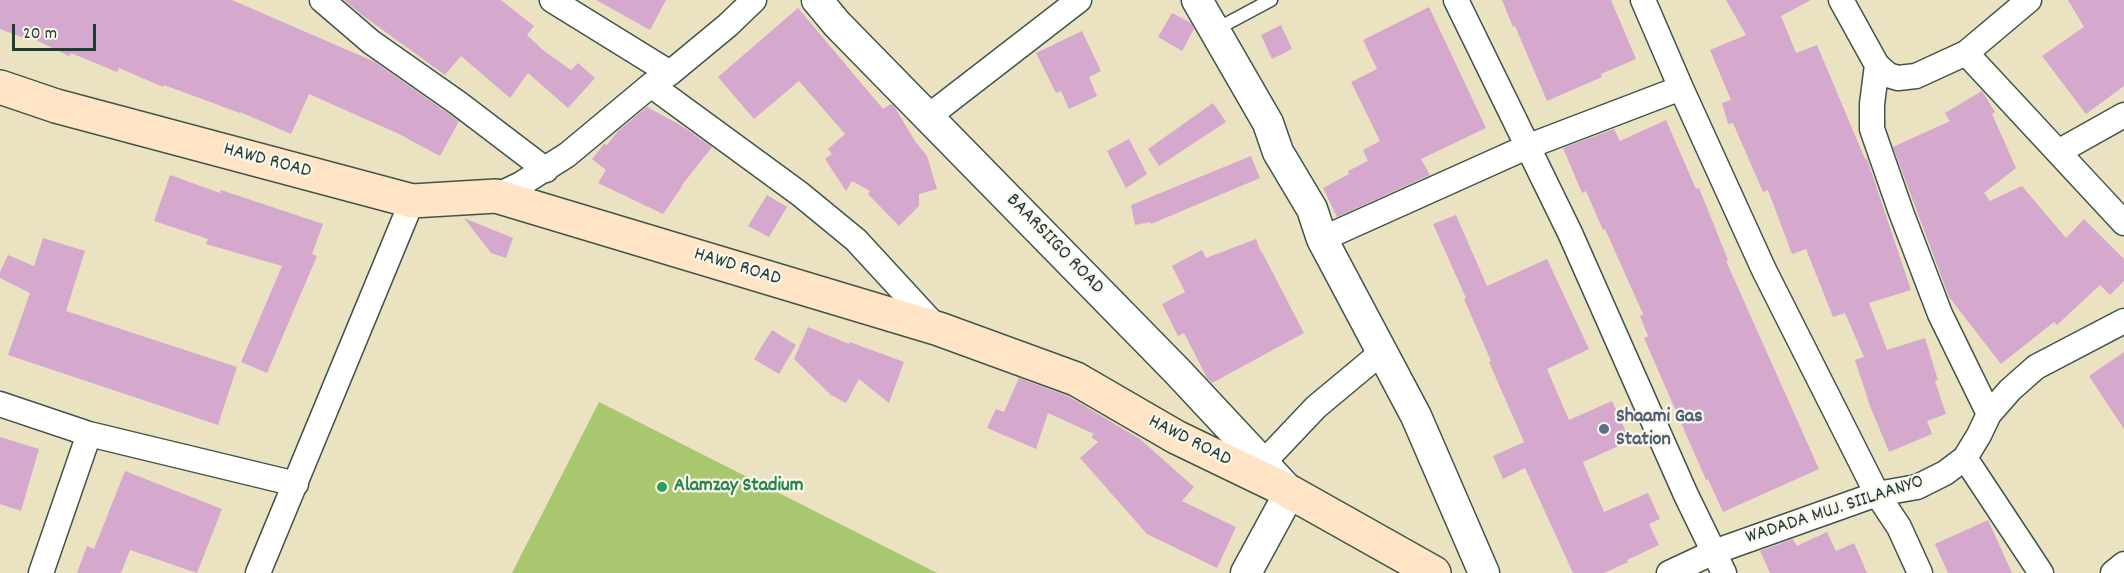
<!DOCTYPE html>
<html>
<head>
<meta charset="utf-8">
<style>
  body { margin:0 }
  #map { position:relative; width:2124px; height:573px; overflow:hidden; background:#ebe2c2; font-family:Dekko,sans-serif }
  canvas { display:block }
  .scale { position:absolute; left:12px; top:24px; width:84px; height:27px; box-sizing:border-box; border:3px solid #1f3d34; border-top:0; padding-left:8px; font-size:18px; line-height:21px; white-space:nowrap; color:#1f3d34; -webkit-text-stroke:4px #fbf7ec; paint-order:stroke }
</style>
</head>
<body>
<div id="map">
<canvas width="2124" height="573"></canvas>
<div class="scale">20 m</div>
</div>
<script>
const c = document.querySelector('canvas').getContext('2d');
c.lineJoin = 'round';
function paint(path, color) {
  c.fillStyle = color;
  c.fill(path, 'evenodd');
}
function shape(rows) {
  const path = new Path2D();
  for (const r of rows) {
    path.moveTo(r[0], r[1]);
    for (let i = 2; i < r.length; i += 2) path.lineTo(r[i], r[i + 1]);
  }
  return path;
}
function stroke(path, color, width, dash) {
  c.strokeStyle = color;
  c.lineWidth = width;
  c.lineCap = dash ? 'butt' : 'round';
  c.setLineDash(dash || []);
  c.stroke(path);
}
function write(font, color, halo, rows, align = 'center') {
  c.font = font + ' Dekko,sans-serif';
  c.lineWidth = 4.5;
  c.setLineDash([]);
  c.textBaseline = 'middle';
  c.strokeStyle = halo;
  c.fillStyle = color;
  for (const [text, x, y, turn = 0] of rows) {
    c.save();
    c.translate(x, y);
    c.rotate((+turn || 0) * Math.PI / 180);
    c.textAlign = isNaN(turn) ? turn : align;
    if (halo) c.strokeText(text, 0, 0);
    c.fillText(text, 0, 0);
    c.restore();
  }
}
paint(shape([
  [599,402,937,573,512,573]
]), '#a9c76f');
paint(shape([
  [0,0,232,0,375,62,459,121,440,156,399,134,309,94,291,134,240,112,240,113,164,85,163,87,119,68,117,72,71,53,69,56,30,37,29,40,0,29],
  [344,0,501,0,534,26,527,35,544,51,571,70,578,63,595,78,568,108,528,73,510,98,461,56,445,75,362,15],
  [596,0,666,0,650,30],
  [1502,0,1611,0,1636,59,1601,74,1602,77,1547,101,1515,26,1513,27],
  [1726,0,1811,0,1781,16,1796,53,1817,45,1865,159,1867,159,1911,290,1869,303,1887,350,1925,338,1938,380,1935,381,1946,414,1927,421,1932,434,1889,452,1870,406,1855,360,1864,357,1845,313,1833,317,1806,249,1792,254,1768,190,1763,192,1733,123,1728,124,1722,103,1731,100,1710,50,1746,35],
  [2068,0,2124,0,2124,86,2086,114,2042,56,2084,27],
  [1429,7,1486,128,1421,159,1430,175,1337,217,1323,188,1349,174,1348,171,1368,161,1363,150,1380,141,1351,82,1377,69,1363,40],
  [798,8,883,109,891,104,894,106,915,141,927,156,937,189,919,194,919,206,899,226,868,194,870,191,852,181,846,191,825,159,832,154,828,149,845,134,799,81,754,119,718,77],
  [1172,13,1191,23,1194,29,1182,51,1158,37],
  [1281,25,1292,49,1272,59,1261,35],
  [1082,31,1101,71,1089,77,1097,96,1069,109,1061,91,1056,93,1036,53],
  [1982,91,1995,112,1992,114,2016,168,1984,193,1990,201,2022,186,2066,238,2084,219,2124,259,2124,281,2110,295,2100,285,2057,325,2054,322,2001,364,1949,297,1893,147,1950,121,1945,113],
  [1213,103,1226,122,1159,166,1148,149],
  [647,107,682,126,712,147,682,185,683,185,663,214,598,183,606,170,592,159,604,144,607,145,618,131],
  [1666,120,1696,189,1699,188,1728,260,1726,261,1819,469,1723,512,1708,479,1706,480,1644,338,1648,336,1640,316,1643,314,1605,229,1603,230,1586,191,1582,193,1563,148,1614,129,1620,141],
  [1129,139,1147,174,1126,188,1107,151],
  [1251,156,1260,178,1151,224,1150,222,1135,225,1131,205],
  [170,175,220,193,221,190,323,224,312,254,317,256,267,373,241,362,282,266,206,244,208,239,154,221],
  [767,195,787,207,769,237,748,226],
  [1456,215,1487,286,1547,259,1589,349,1547,369,1569,420,1612,401,1630,441,1583,462,1584,465,1604,512,1648,493,1660,519,1649,524,1659,545,1627,560,1628,562,1604,573,1573,573,1525,468,1503,479,1493,456,1524,442,1489,362,1491,361,1464,299,1466,298,1433,224],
  [464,218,513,238,506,258,491,253],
  [43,238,85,251,66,311,237,367,218,425,8,355,30,293,0,278,0,272,8,255,34,266],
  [1256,239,1261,253,1262,252,1304,333,1212,383,1207,378,1184,333,1178,336,1162,304,1185,292,1172,266,1202,250,1206,258],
  [808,327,849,344,850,342,904,362,889,403,859,379,846,403,831,395,794,359],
  [772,330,796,345,779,374,754,359],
  [2124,352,2124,429,2089,376],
  [1019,378,1068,396,1140,439,1194,487,1182,501,1236,527,1217,568,1147,534,1080,458,1098,442,1091,437,1094,434,1048,413,1036,449,987,428,996,409,1004,412],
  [0,437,39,449,21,511,0,504],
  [125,471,222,509,197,573,130,550,121,573,77,573,87,546,94,549],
  [1988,520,2012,573,1948,573,1935,544],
  [1827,532,1836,551,1854,543,1867,573,1770,573,1760,551,1793,539,1797,546]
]), '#d4a9cd');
const service = shape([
  [1215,30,1271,0]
]);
const minor = shape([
  [322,0,371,42,458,103,546,170],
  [552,0,670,73],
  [1456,0,1570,233,1686,495,1724,573],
  [1643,0,1681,88,1764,270,1877,494,1899,527,1920,573],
  [1841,0,1877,65,1888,75,1898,78,1916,76,1966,53,2029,0],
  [1966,53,2124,223],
  [1877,65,1872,104,1872,129,1901,212,1940,314,1989,414],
  [651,85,800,194,856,240,937,328],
  [929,116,1079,0],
  [2058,152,2124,115],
  [496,196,521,184,567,155,651,85,670,73,728,25,754,0],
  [1322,239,1529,146,1681,88],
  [0,404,89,434,296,484],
  [1965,458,2041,573],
  [1263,463,1316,407,1382,352],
  [41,573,89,434],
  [258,573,412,201],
  [1669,573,1714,552,1877,494,1917,487,1945,473,1965,458,1979,435,1989,414,2010,390,2036,367,2124,321],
  [2113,573,2124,564]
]);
const tertiary = shape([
  [817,0,837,24,1178,372,1290,492,1246,573],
  [1197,0,1268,123,1278,152,1312,209,1322,239,1416,416,1484,573]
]);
const secondary = shape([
  [0,87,56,106,412,201,496,196,939,329,1076,379,1176,437,1290,492,1434,573]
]);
stroke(service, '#3e5649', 15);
stroke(minor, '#3e5649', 27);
stroke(tertiary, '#3e5649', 33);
stroke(secondary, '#3e5649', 36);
stroke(service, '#fff', 12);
stroke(minor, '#fff', 24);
stroke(tertiary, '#fff', 30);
stroke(secondary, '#ffe4c6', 33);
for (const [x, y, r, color] of [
  [1604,429,6,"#5c6f8a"],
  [662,487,6,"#2e9e5b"]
]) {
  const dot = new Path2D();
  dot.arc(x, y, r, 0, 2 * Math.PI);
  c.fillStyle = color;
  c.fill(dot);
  stroke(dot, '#fbf7ec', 2);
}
write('20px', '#1f3d34', '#fbf7ec', [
  ["HAWD ROAD",267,162,15],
  ["BAARSIIGO ROAD",1054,245,46],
  ["HAWD ROAD",737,268,17],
  ["HAWD ROAD",1189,442,27],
  ["WADADA MUJ. SIILAANYO",1835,511,-18]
]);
write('bold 20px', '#4e5e75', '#fbf7ec', [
  ["Shaami Gas",1616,418],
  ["Station",1616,441]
], 'left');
write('bold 20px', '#27864d', '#fbf7ec', [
  ["Alamzay Stadium",674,487]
], 'left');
</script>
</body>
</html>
